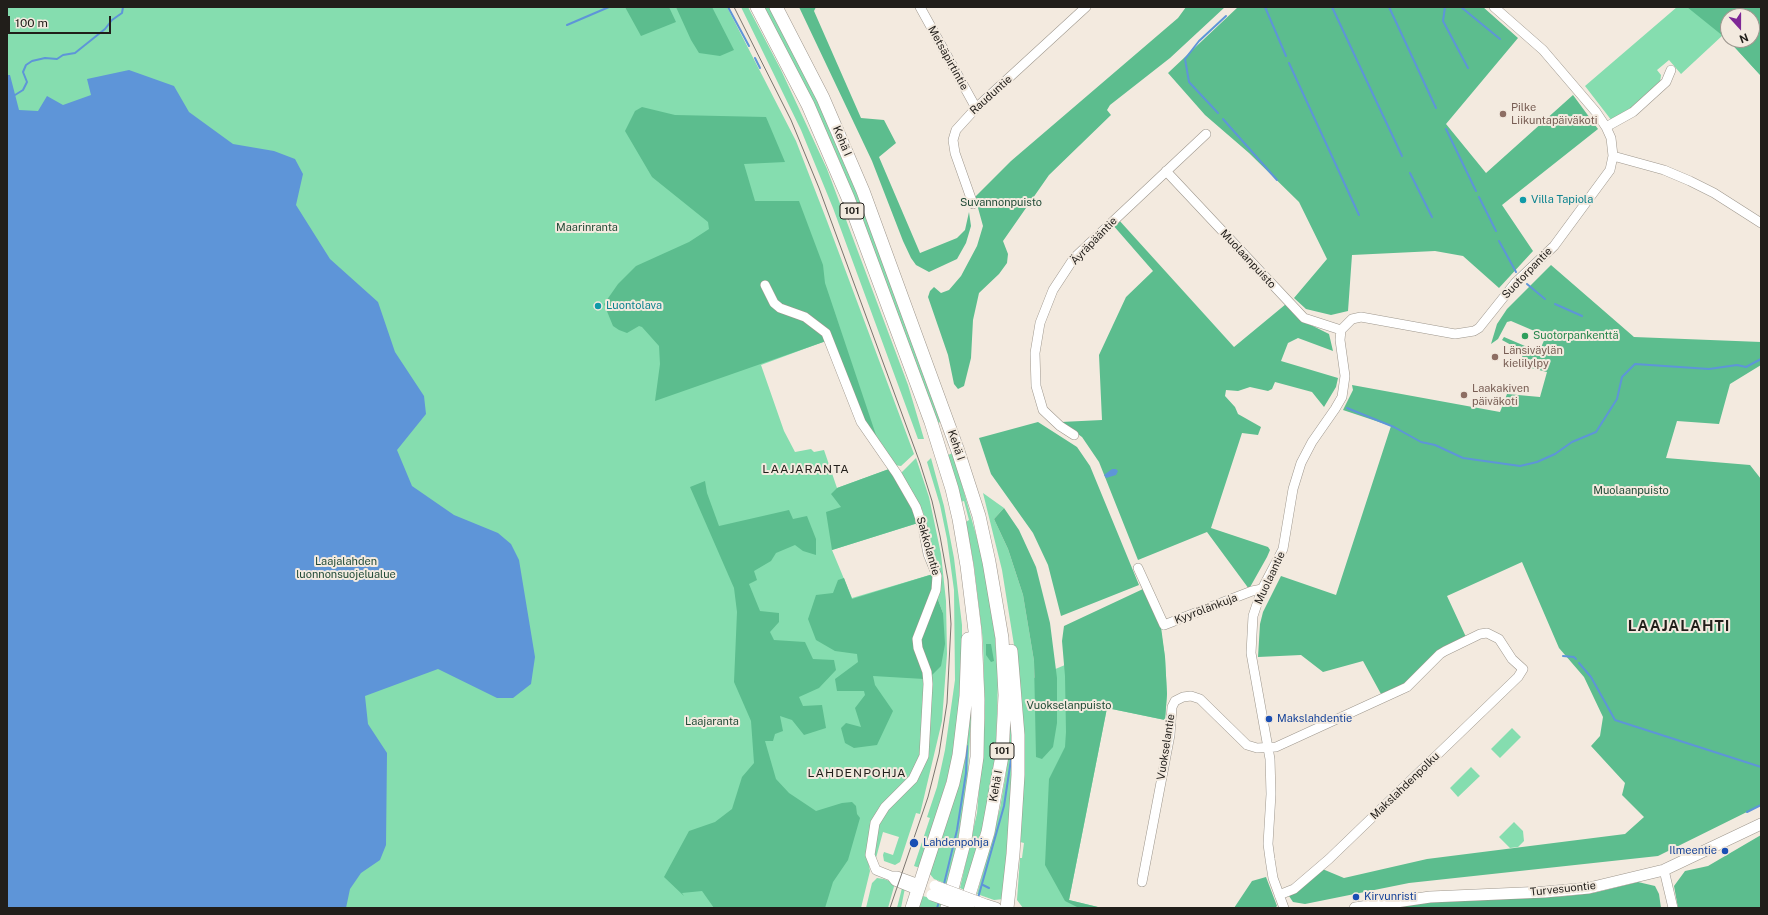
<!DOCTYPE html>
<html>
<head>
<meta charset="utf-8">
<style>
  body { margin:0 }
  #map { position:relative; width:1768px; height:915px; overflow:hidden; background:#f3eadf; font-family:"Public Sans",sans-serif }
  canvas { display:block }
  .frame { position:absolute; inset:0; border:8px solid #211e1a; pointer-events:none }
  .north { position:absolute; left:1720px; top:8px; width:40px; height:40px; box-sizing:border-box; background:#f3eadf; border:1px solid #9f9890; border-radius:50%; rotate:159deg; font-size:11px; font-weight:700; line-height:16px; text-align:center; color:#211e1a }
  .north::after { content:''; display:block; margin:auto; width:14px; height:18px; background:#7f2896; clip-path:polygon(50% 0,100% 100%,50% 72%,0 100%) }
  .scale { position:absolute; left:8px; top:16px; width:103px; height:18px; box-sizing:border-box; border:2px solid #211e1a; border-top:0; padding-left:5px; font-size:12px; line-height:14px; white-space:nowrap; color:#211e1a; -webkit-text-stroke:3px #f3eadf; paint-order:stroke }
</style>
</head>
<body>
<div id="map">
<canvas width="1768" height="915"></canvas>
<div class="frame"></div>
<div class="north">N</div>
<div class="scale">100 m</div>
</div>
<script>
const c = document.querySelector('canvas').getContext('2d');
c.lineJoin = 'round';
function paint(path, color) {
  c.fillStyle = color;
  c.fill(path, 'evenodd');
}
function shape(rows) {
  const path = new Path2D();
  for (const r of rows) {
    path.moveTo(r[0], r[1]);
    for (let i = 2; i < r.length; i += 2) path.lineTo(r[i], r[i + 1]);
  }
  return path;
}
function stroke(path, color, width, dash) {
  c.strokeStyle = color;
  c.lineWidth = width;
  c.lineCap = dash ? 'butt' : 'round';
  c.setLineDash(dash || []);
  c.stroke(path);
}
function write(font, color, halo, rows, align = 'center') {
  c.font = font + ' "Public Sans",sans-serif';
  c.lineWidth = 4;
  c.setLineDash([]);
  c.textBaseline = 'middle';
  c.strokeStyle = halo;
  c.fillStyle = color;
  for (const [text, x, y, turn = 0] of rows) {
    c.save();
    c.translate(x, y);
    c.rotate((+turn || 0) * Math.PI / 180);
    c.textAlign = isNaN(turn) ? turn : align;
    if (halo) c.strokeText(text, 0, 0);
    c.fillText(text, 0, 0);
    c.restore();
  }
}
paint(shape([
  [7,7,727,7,796,141,827,221,914,454,901,466,893,465,877,438,831,339,761,365,784,431,795,452,811,449,814,452,824,450,837,488,889,469,918,523,832,550,852,598,933,574,936,584,913,641,924,679,920,755,912,773,881,806,868,860,870,871,861,908,7,908],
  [741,7,748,7,781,70,827,169,908,385,924,439,918,439,833,208,801,130],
  [764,7,769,7,800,66,818,101,858,195,941,422,937,423,839,160,813,103],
  [1677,7,1761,7,1761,76,1728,40,1752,40,1752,16,1728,16,1728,40,1723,35,1681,74,1669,60,1657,70,1661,75,1660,83,1631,110,1612,121,1585,86],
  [953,453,982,556,995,636,998,679,996,749,993,772,983,826,964,890,960,888,977,813,985,718,983,641,974,566,966,522,969,520,964,501,961,502,948,455],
  [916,458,929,497,941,554,946,601,947,654,942,721,920,814,916,813,900,862,895,865,884,861,883,855,884,852,893,855,899,837,883,832,876,858,873,857,878,824,888,807,913,784,922,771,928,755,932,675,943,613,937,597,923,512,900,474],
  [931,458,944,506,954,558,962,625,962,675,952,763,920,868,914,866,930,818,927,817,937,787,945,750,955,680,954,590,947,539,940,505,927,462],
  [983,493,1004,508,994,519,1008,549,1023,595,1034,661,1034,678,1160,625,1165,657,1167,694,1165,720,1107,708,1069,900,1102,908,1023,908,1017,900,1020,858,1022,858,1024,843,1020,842,1020,698,1014,645,1002,570],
  [972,701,967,788,956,850,947,884,934,879,929,873],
  [1011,718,1016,745,1004,899,994,900,977,894,1000,808,1006,773],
  [1512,728,1521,737,1500,758,1491,749],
  [1471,767,1480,776,1458,797,1450,788],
  [1514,822,1523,831,1524,841,1518,847,1510,848,1499,837],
  [877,878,884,879,895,883,888,908,866,908,872,883],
  [902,888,905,888,901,908,897,908],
  [923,896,942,902,940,908,916,908]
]), '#85ddaf');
paint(shape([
  [625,7,669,7,676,22,641,36],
  [676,7,712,7,734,50,720,56,699,53,691,40],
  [799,7,816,7,814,11,861,118,884,120,896,143,879,157,920,253,957,238,965,230,969,212,971,226,966,243,957,259,929,272,916,265,911,258,903,241,872,161],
  [1186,7,1225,7,1170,58,1110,105,1107,110,1111,115,1049,175,1003,241,1008,254,1007,263,999,274,979,293,973,320,971,358,964,386,958,389,954,384,948,355,928,297,930,291,934,287,941,293,949,290,961,276,977,246,983,226,975,197,1011,161,1178,18],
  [1238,7,1483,7,1518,38,1446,124,1486,173,1573,95,1598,129,1502,205,1533,251,1499,288,1463,256,1435,251,1352,255,1348,311,1331,315,1306,309,1294,298,1327,259,1299,202,1249,153,1205,115,1168,73],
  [1687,7,1761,7,1761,76,1728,40,1752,40,1752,16,1728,16,1728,40],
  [642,107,675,115,766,117,785,162,744,164,755,201,799,201,823,265,825,283,877,438,863,420,832,339,655,401,660,364,659,346,642,327,639,326,627,333,619,330,613,326,604,304,618,284,636,266,689,242,709,229,708,222,652,177,625,131,635,111],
  [1118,219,1234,347,1286,304,1305,322,1329,334,1333,351,1298,338,1288,343,1281,361,1338,378,1336,387,1324,407,1312,392,1275,382,1272,389,1268,391,1250,387,1238,391,1226,390,1225,396,1235,407,1238,414,1261,427,1258,435,1242,433,1211,528,1268,547,1270,550,1267,557,1249,589,1207,532,1138,560,1099,462,1082,437,1061,422,1102,420,1099,355,1126,297,1153,271,1112,224],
  [1551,265,1634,337,1761,342,1761,365,1730,384,1719,424,1677,421,1666,458,1750,465,1761,479,1761,805,1658,856,1409,883,1305,904,1293,902,1287,893,1320,868,1344,878,1427,859,1625,834,1644,817,1622,795,1625,783,1591,746,1600,736,1603,717,1584,677,1559,648,1522,562,1447,596,1466,637,1406,683,1381,694,1363,661,1323,672,1301,655,1258,657,1260,624,1263,612,1281,576,1336,595,1391,426,1343,410,1353,390,1352,385,1500,412,1507,394,1540,397,1547,372,1519,365,1524,352,1502,340,1504,337,1539,352,1546,336,1511,321,1507,322,1498,339,1491,344,1497,324,1507,309],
  [1038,422,1077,447,1090,466,1139,585,1061,616,1048,565,1033,533,991,474,979,438],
  [889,469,904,492,918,523,832,550,826,512,841,507,831,494,837,488],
  [705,481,707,493,719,526,789,510,793,519,807,516,816,539,816,555,803,551,795,545,776,553,771,561,754,571,757,580,749,584,760,611,779,613,779,622,770,632,774,640,805,642,813,659,834,660,836,670,819,688,799,697,803,706,822,705,826,728,804,735,792,720,780,716,783,731,775,734,773,741,765,741,776,779,789,793,816,811,842,803,852,802,856,806,857,814,860,818,848,860,833,882,825,908,714,908,702,891,682,893,684,896,664,877,689,831,715,822,732,809,742,777,754,763,751,721,734,682,737,612,734,588,690,487],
  [1004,508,1019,530,1036,567,1050,623,1057,678,1057,723,1053,747,1042,759,1036,757,1034,661,1023,595,1008,549,994,519],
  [933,574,936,584,913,641,924,679,873,676,875,685,893,711,877,745,854,748,845,743,841,728,846,723,861,727,855,708,865,695,864,691,837,691,835,679,858,662,857,654,835,651,816,640,808,619,816,595,833,593,838,580,844,578,852,599],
  [1143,589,1161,627,1165,657,1167,694,1165,720,1107,708,1069,900,1102,908,1079,908,1065,901,1045,865,1049,779,1065,747,1066,732,1065,676,1062,641,1064,626],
  [937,597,943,613,945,644,941,666,932,675,922,650,921,637],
  [986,644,991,644,994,661,991,662,986,655],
  [1761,835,1761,908,1678,908,1674,886,1685,871,1708,866],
  [1266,877,1277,906,1275,908,1234,908,1252,881],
  [1638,882,1655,886,1659,894,1661,908,1390,908,1428,902,1567,896,1593,893]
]), '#5cbd8e');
paint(shape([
  [129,70,174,86,189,112,233,144,274,151,295,159,303,174,296,205,330,259,378,302,395,352,424,396,426,414,397,450,412,486,454,515,498,533,511,544,519,560,535,657,531,684,513,698,497,698,438,669,365,696,368,724,387,753,386,845,380,860,361,873,350,889,346,908,7,908,7,75,10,75,19,110,38,111,47,96,63,105,91,95,87,79],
  [1112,469,1116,469,1118,471,1116,475,1106,478,1104,475]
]), '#5e95d8');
stroke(shape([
  [728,7,749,46],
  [1265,7,1286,56],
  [1332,7,1402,156],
  [1389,7,1436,108],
  [1445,7,1443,21,1468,68],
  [1461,7,1500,39],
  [567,25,609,7],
  [755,58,760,68],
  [1289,63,1359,215],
  [15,95,23,90,27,82,23,72,26,65,32,61,45,58,57,59,63,55,75,53,105,29,112,20,122,13,123,7],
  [1218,113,1189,82,1185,59,1199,41,1226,16],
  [1223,119,1277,180],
  [1446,129,1476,191],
  [1410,173,1432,217],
  [1479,197,1496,231],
  [1499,241,1516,272],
  [1527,284,1545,299],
  [1555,304,1582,316],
  [1347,408,1394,427,1421,442,1435,445,1463,458,1520,466,1537,462,1555,454,1572,442,1596,432,1617,399,1622,377,1635,364,1709,369,1737,365,1746,367,1761,359],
  [1563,656,1574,657,1576,659],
  [1579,663,1591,677,1615,720,1761,767],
  [1747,812,1761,805],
  [944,884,957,830,966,773,967,746],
  [983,885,989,888],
  [978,898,1004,806,1012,753],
  [937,908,939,902]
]), '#5e95d8', 2);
const minor = shape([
  [920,7,976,108],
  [1606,127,1633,112,1666,82,1671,70],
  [1613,156,1664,170,1690,181,1714,193,1761,223],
  [1166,171,1304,318,1341,330],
  [973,204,955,153,953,140,956,130,976,108,1086,7],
  [765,285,774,303,780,308,805,317,826,333,861,422,897,474,916,507,923,528,928,554,937,576,936,590,917,639,918,648,927,672,928,684,924,756,913,779,885,807,875,823,870,855,876,870,891,876,895,881,917,890],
  [1341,330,1352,319,1361,317,1455,334,1474,331,1479,328,1515,283,1554,246,1610,170,1613,156,1611,138,1606,127,1596,112,1543,50,1494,7],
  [1074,435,1060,426,1043,410,1036,386,1035,353,1040,323,1053,290,1074,258,1206,134],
  [1138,568,1164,625,1252,591,1262,589],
  [1664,870,1673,908],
  [891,876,897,876,919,884],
  [1142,882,1170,735,1172,707,1175,701,1183,697,1191,696,1200,699,1247,745,1257,748,1276,747,1407,687,1440,654,1445,651,1480,634,1487,633,1499,639,1512,659,1523,669,1518,677,1329,859,1294,889,1279,895],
  [1284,908,1273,878,1270,859,1268,844,1271,794,1270,759,1251,653,1253,616,1262,589,1283,549,1293,489,1301,463,1312,442,1335,409,1342,397,1345,376,1340,340,1341,330]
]);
const major = shape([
  [986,905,996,908],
  [1355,908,1430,897,1545,892,1589,888,1664,870,1761,824]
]);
const highway = shape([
  [757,7,808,105,848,198,931,422,952,489,959,519,967,566,975,631,978,700,977,757,965,839,947,908],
  [776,7,823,98,863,191,958,451,979,516,989,562,1002,638,1005,695,1002,756,988,832,965,908],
  [912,908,953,783,959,755,966,696,968,639],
  [1007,908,1013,854,1018,775,1018,735,1011,651]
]);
stroke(minor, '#9e978d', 10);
stroke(major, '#9e978d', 12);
stroke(highway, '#9e978d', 14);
stroke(minor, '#fff', 9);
stroke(major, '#fff', 11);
stroke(highway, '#fff', 13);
stroke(shape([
  [734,7,791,120,819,188,920,463,932,501,940,536,948,580,951,624,947,703,939,754,928,797,890,908]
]), '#7a756e', 1);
const majorBridge = shape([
  [935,886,986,905],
  [932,895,969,908]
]);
stroke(majorBridge, '#9e978d', 12, []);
stroke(majorBridge, '#fff', 11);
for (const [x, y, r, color] of [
  [1503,114,4,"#8d6e63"],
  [1523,200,4,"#0f9aa8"],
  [598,306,4,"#0f9aa8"],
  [1525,336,4,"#2e9e5b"],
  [1495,357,4,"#8d6e63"],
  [1464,395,4,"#8d6e63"],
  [1269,719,4,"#1a4fb4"],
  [914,843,5,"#1a4fb4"],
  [1725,851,4,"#1a4fb4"],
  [1356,897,4,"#1a4fb4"]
]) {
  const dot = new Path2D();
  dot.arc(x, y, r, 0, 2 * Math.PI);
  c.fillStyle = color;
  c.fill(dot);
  stroke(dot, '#f3eadf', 1.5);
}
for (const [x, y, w] of [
  [852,211,24],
  [1002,751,24]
]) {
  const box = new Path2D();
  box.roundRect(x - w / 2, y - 8, w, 16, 3);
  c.fillStyle = '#f3eadf';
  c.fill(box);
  stroke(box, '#211e1a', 1);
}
write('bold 10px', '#211e1a', null, [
  ["101",852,211],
  ["101",1002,751]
]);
write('11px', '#211e1a', '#f3eadf', [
  ["Metsäpirtintie",948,58,61],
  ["Rauduntie",991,95,-42],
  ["Kehä I",842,141,67],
  ["Äyräpääntie",1094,241,-46],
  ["Muolaanpuisto",1248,259,47],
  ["Suotorpantie",1527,273,-46],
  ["Kehä I",956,445,71],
  ["Sakkolantie",928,546,74],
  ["Muolaantie",1270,578,-65],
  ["Kyyrölänkuja",1206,609,-21],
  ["Vuokselantie",1166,747,-81],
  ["Kehä I",996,786,-80],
  ["Makslahdenpolku",1405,786,-44],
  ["Turvesuontie",1563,889,-6]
]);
write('11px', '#785e54', '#f3eadf', [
  ["Pilke",1511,108],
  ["Liikuntapäiväkoti",1511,121],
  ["Länsiväylän",1503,351],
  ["kielilylpy",1503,364],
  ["Laakakiven",1472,389],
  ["päiväkoti",1472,402]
], 'left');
write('11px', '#0d838f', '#f3eadf', [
  ["Villa Tapiola",1531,200],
  ["Luontolava",606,306]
], 'left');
write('11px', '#224b37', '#f3eadf', [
  ["Suvannonpuisto",1001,203],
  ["Maarinranta",587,228],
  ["Muolaanpuisto",1631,491],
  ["Laajalahden",346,562],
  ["luonnonsuojelualue",346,575],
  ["Vuokselanpuisto",1069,706],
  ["Laajaranta",712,722]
]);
write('11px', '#27864d', '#f3eadf', [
  ["Suotorpankenttä",1533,336]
], 'left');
write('11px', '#164399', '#f3eadf', [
  ["Makslahdentie",1277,719],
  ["Lahdenpohja",923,843],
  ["Ilmeentie",1717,851,"right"],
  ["Kirvunristi",1364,897]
], 'left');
c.letterSpacing = '1px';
write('12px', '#211e1a', '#f3eadf', [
  ["LAAJARANTA",806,469],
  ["LAHDENPOHJA",857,773]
]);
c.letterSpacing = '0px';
c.letterSpacing = '1px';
write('bold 15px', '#211e1a', '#f3eadf', [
  ["LAAJALAHTI",1679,626]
]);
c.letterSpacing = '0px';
</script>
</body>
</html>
